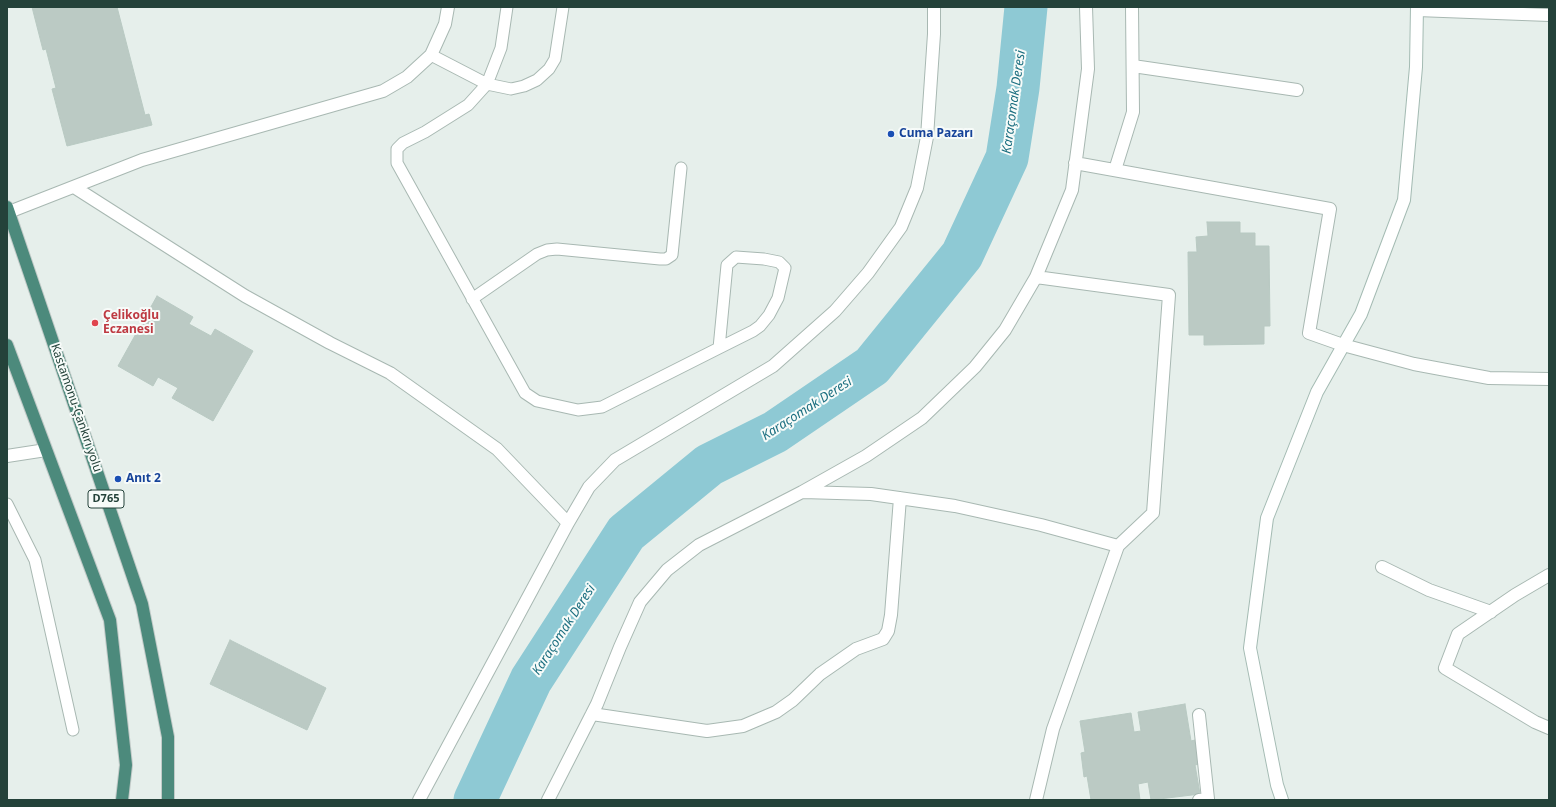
<!DOCTYPE html>
<html>
<head>
<meta charset="utf-8">
<style>
  body { margin:0 }
  #map { position:relative; width:1556px; height:807px; overflow:hidden; background:#e6efeb; font-family:"Noto Sans",sans-serif }
  canvas { display:block }
  .frame { position:absolute; inset:0; border:8px solid #24423a; pointer-events:none }
</style>
</head>
<body>
<div id="map">
<canvas width="1556" height="807"></canvas>
<div class="frame"></div>
</div>
<script>
const c = document.querySelector('canvas').getContext('2d');
c.lineJoin = 'round';
function shape(rows) {
  const path = new Path2D();
  for (const r of rows) {
    path.moveTo(r[0], r[1]);
    for (let i = 2; i < r.length; i += 2) path.lineTo(r[i], r[i + 1]);
  }
  return path;
}
function stroke(path, color, width, dash) {
  c.strokeStyle = color;
  c.lineWidth = width;
  c.lineCap = dash ? 'butt' : 'round';
  c.setLineDash(dash || []);
  c.stroke(path);
}
function paint(path, color) {
  c.fillStyle = color;
  c.fill(path, 'evenodd');
}
function write(font, color, halo, rows, align = 'center') {
  c.font = font + ' "Noto Sans",sans-serif';
  c.lineWidth = 4;
  c.setLineDash([]);
  c.textBaseline = 'middle';
  c.strokeStyle = halo;
  c.fillStyle = color;
  for (const [text, x, y, turn = 0] of rows) {
    c.save();
    c.translate(x, y);
    c.rotate((+turn || 0) * Math.PI / 180);
    c.textAlign = isNaN(turn) ? turn : align;
    if (halo) c.strokeText(text, 0, 0);
    c.fillText(text, 0, 0);
    c.restore();
  }
}
stroke(shape([
  [475,800,531,680,626,533,709,465,775,432,872,366,962,255,1007,158,1018,88,1026,7]
]), '#8ec9d4', 43);
const building = shape([
  [32,7,117,7,145,115,149,114,152,125,67,146,52,89,56,88,46,49,43,50,32,7],
  [1207,222,1240,222,1240,233,1255,233,1255,246,1269,246,1270,326,1264,326,1264,344,1204,345,1204,335,1189,335,1188,252,1197,252,1196,237,1208,236,1207,222],
  [157,296,193,317,189,324,211,336,215,329,253,351,213,421,172,398,178,388,158,377,153,386,118,366,157,296],
  [230,640,326,688,307,730,210,684,230,640],
  [1185,704,1191,741,1195,740,1199,764,1195,765,1200,794,1151,800,1148,782,1138,784,1140,800,1091,800,1087,776,1084,777,1081,753,1085,752,1080,721,1131,713,1134,732,1141,731,1138,712,1185,704]
]);
paint(building, '#bbcac4');
stroke(building, '#b8c9c2', 1);
const service = shape([
  [507,7,501,48,487,84,468,105,425,132,403,143,397,149,397,163,525,393,537,401,578,410,602,407,719,348,753,331,760,326,769,315,778,298,785,268,779,262,764,259,736,257,727,265,719,348],
  [431,55,487,84,511,89,524,86,537,80,549,69,555,59,563,7],
  [472,299,537,254,547,250,557,249,660,259,666,259,672,255,681,168],
  [7,504,35,560,73,730]
]);
const minor = shape([
  [1417,10,1549,15],
  [1133,66,1297,90],
  [1075,163,1330,209,1309,333,1343,345,1414,364,1489,378,1549,379],
  [1115,170,1133,112,1132,7],
  [74,187,245,296,330,343,390,373,497,449,568,523],
  [9,212,142,160,383,91,407,77,431,55,445,24,448,7],
  [1036,277,1169,295,1153,513,1118,546,1053,729,1036,800],
  [803,492,871,494,955,506,1041,525,1118,546],
  [1382,567,1429,590,1491,612],
  [1549,575,1515,595,1458,634,1445,668,1535,722,1549,728],
  [592,714,707,731,743,726,776,712,793,700,820,674,856,649,883,639,888,631,891,615,900,498],
  [1199,715,1208,799,1199,800],
  [419,800,568,523,589,487,615,460,773,366,835,311,868,273,901,227,917,188,927,137,934,34,934,7],
  [548,800,597,704,620,647,640,602,667,570,699,545,802,492,866,456,922,418,975,367,1005,330,1036,277,1072,190,1088,69,1086,7]
]);
const tertiary = shape([
  [7,456,46,450]
]);
const secondary = shape([
  [1282,800,1277,785,1250,648,1267,518,1317,392,1361,314,1404,200,1416,67,1417,7]
]);
const trunk = shape([
  [7,207,142,604,168,737,168,800],
  [7,345,110,620,126,765,122,800]
]);
stroke(service, '#a8b8b2', 13);
stroke(minor, '#a8b8b2', 14);
stroke(tertiary, '#a8b8b2', 14);
stroke(secondary, '#a4bbb3', 14);
stroke(trunk, '#c2cac8', 14);
stroke(service, '#fff', 11);
stroke(minor, '#fff', 12);
stroke(tertiary, '#fff', 12);
stroke(secondary, '#fff', 12);
stroke(trunk, '#4c8a7c', 12);
for (const [x, y, r, color] of [
  [891,134,4,"#1a4fb4"],
  [95,323,4,"#e0444e"],
  [118,479,4,"#1a4fb4"]
]) {
  const dot = new Path2D();
  dot.arc(x, y, r, 0, 2 * Math.PI);
  c.fillStyle = color;
  c.fill(dot);
  stroke(dot, '#f7fbf9', 1.5);
}
for (const [x, y, w] of [
  [106,499,36]
]) {
  const box = new Path2D();
  box.roundRect(x - w / 2, y - 9, w, 18, 3);
  c.fillStyle = '#f7fbf9';
  c.fill(box);
  stroke(box, '#24423a', 1);
}
write('bold 11px', '#24423a', null, [
  ["D765",106,499]
]);
write('bold 12px', '#164399', '#f7fbf9', [
  ["Cuma Pazarı",899,134],
  ["Anıt 2",126,479]
], 'left');
write('bold 12px', '#be3a42', '#f7fbf9', [
  ["Çelikoğlu",103,316],
  ["Eczanesi",103,330]
], 'left');
write('12px', '#24423a', '#f7fbf9', [
  ["Kastamonu-Çankırı yolu",76,408,71]
]);
write('italic 13px', '#1c6f80', '#f7fbf9', [
  ["Karaçomak Deresi",1014,102,-82],
  ["Karaçomak Deresi",807,409,-33],
  ["Karaçomak Deresi",564,630,-57]
]);
</script>
</body>
</html>
